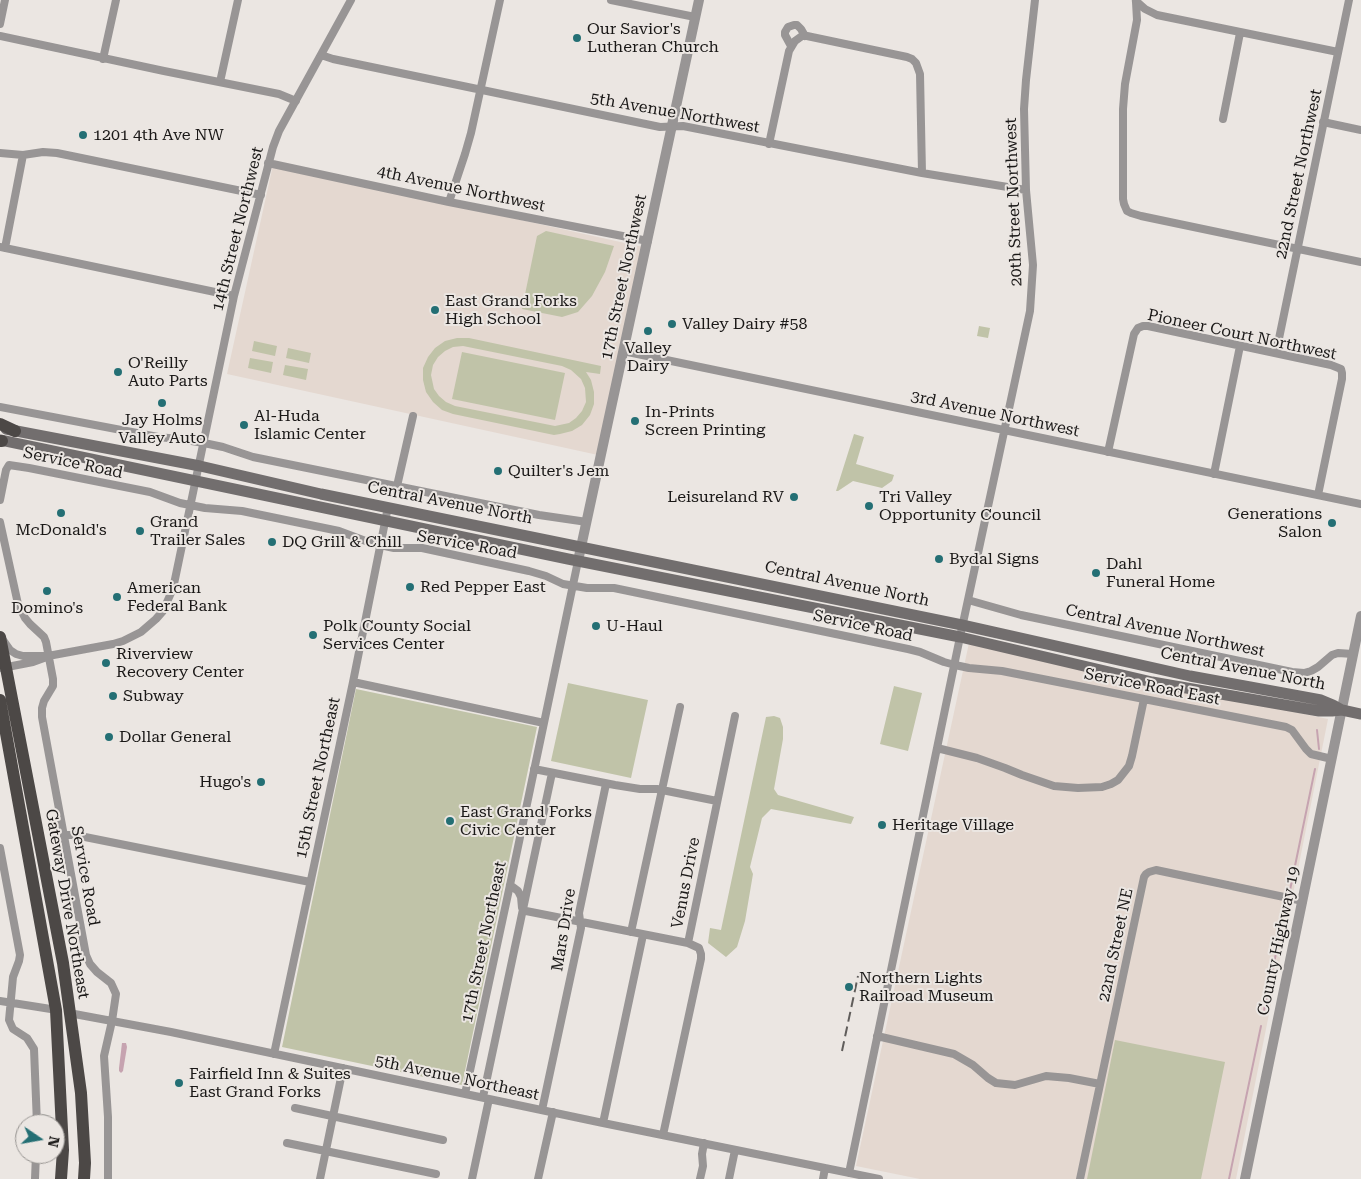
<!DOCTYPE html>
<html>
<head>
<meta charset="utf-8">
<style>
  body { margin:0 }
  #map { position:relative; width:1361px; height:1179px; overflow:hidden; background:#ebe6e2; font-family:"Roboto Serif",serif }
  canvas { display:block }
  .north { position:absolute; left:15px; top:1114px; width:50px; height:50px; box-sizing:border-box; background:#ebe6e2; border:1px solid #979491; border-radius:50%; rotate:102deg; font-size:14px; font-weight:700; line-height:20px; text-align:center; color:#1a1817 }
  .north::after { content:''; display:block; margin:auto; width:18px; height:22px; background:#246f74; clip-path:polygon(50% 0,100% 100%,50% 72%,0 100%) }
</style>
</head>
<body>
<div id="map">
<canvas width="1361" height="1179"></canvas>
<div class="north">N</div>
</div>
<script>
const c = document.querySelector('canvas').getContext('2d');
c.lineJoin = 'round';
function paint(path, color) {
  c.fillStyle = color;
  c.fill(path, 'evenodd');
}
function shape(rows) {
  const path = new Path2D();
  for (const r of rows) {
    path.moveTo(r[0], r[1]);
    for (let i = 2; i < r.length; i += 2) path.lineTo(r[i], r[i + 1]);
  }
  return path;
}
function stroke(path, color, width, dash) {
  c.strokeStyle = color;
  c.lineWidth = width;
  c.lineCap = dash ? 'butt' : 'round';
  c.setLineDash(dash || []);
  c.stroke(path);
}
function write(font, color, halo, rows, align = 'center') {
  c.font = font + ' "Roboto Serif",serif';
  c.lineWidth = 4;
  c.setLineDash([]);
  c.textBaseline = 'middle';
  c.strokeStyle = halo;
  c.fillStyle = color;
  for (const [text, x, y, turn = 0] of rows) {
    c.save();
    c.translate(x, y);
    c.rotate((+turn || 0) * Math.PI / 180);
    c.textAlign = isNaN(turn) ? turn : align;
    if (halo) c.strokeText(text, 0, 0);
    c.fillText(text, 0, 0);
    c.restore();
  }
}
paint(shape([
  [273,165,643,247,598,455,227,374],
  [969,643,1328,719,1236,1179,920,1179,856,1166]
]), '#e4d8d0');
paint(shape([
  [546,231,614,246,605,272,592,296,578,312,562,317,522,309,537,236],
  [979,326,990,328,988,338,977,336],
  [457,338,469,338,601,366,600,374,586,372,591,380,594,392,594,404,590,415,582,425,572,431,560,434,554,435,453,414,442,410,433,402,426,392,423,380,423,368,428,357,435,348,445,341],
  [463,346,562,366,571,370,581,379,585,388,586,402,582,411,576,418,569,423,555,426,455,406,446,402,439,396,434,389,431,375,433,365,438,357,445,351,453,347],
  [254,341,277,346,275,356,252,351],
  [288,348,311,353,309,363,286,358],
  [462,352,565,373,555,420,452,399],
  [250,358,273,362,271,373,248,368],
  [285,365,308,369,306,380,283,375],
  [854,434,864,437,856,464,894,475,892,481,882,488,853,481,838,491,836,491],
  [568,683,648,700,631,778,551,761],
  [894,686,922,693,908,751,880,744],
  [356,689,537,727,462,1085,282,1047],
  [774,716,780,718,783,727,783,739,774,789,778,795,854,817,851,824,771,809,762,818,750,867,753,874,745,921,737,947,726,957,708,943,710,928,721,930,766,717],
  [1115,1040,1225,1062,1201,1179,1087,1179]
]), '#c0c3a8');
paint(shape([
  [122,1043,126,1043,127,1047,123,1071,121,1073,119,1071,119,1068]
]), '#c6a3b0');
stroke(shape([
  [1317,730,1319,749],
  [1290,890,1315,769],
  [1264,1010,1286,906],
  [1229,1179,1261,1026]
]), '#c6a3b0', 2);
stroke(shape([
  [611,0,695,17],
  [1136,1,1145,9,1157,15,1338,52],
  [1136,2,1137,20,1125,84,1123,109,1123,199,1124,204,1127,211,1131,213,1141,216,1361,262],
  [0,24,5,0],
  [0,36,164,71,279,94,296,101],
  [791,46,785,35,785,32,788,27,794,25,797,25,801,29,805,36],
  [321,55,333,59,660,127,683,126,922,173,1026,190],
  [103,59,116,0],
  [220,82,238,0],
  [1223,119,1240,33],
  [1323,122,1361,130],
  [769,144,789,51,795,41,802,36,807,36,907,57,912,59,916,63,920,74,922,173],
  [0,153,23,155,43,152,57,153,261,195],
  [268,163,449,202,648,241],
  [449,202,465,154,471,133,500,0],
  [0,247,234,296],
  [5,248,23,155],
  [623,351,1361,504],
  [1276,353,1349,0],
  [0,407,158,437,179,439,204,443,223,447,253,457,539,515,587,522],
  [1108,452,1134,334,1138,328,1143,326,1148,326,1331,365,1341,369,1342,373,1342,379,1318,495],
  [1214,474,1240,346],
  [397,486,413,416],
  [0,500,6,470,9,465,29,468,150,492,180,503,205,508,242,511,339,531,371,543,380,545,394,548,422,548,529,571,546,576,563,584,587,588,614,588,908,649,920,652,944,662,955,665,969,668,1002,671,1286,727,1292,730,1306,749,1311,754,1332,759],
  [0,522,18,604,25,618,30,624,44,637,46,642,53,679,53,686,44,701,42,708,42,717,86,955,90,964,97,972,111,983,116,994,112,1021,104,1056,108,1117,108,1179],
  [968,600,1021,615,1292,672,1304,673,1311,671,1318,667,1332,655,1338,653,1353,654],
  [3,640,10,650,16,654,23,656,48,656,113,644,123,641,141,632,156,619,163,611,171,593,174,584,234,296,273,147,279,131,351,0],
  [2,668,33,662,44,658],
  [353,682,544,723],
  [937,748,977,758,1005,768,1022,775,1054,786,1078,788,1102,787,1111,784,1118,780,1129,766,1132,756,1144,699],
  [534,769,615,785,640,789,657,789,717,801],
  [64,837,67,835,75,835,310,882],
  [0,848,20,955,19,961,13,977,9,1020,13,1029,27,1038,34,1049,37,1124],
  [510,885,518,891,521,897,522,908,526,911,688,943],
  [631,932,680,707],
  [0,1001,57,1010],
  [69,1013,171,1032,603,1123,879,1179],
  [877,1036,954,1054,973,1065,988,1078,996,1083,1015,1085,1046,1076,1069,1078,1100,1084],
  [274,1054,353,682,388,507],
  [465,1094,510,885,578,561],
  [483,1097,552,773],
  [295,1108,443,1140],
  [542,1110,581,928,579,913,606,784],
  [603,1123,643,935],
  [663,1135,701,959,701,954,699,948,688,943,735,716],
  [287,1143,436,1174],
  [849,1173,960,637,1030,311,1033,265,1026,190,1024,109,1026,80,1035,0],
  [35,1179,36,1154],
  [320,1179,343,1068],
  [472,1179,489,1099],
  [538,1179,553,1112],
  [700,1179,703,1166,702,1154,704,1143],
  [729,1179,735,1150],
  [823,1179,825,1168],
  [1080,1179,1144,877,1146,874,1149,872,1156,870,1303,901]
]), '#989595', 8);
stroke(shape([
  [578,561,699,0],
  [1245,1179,1361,616]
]), '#989595', 10);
stroke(shape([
  [6,429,200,466,321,494,962,625,1190,676,1321,700,1333,705,1342,710,1361,714],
  [0,440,568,559,960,637,1152,682,1319,711,1332,711,1342,710]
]), '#726e6e', 11);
stroke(shape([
  [0,424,15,431],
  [0,441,2,441],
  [0,637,63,963,81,1093,85,1163,84,1179],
  [0,700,56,1010,63,1150,61,1179]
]), '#4c4846', 12);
stroke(shape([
  [842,1051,858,976]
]), '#605d5b', 2, [10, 5]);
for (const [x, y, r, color] of [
  [577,38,5,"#246f74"],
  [83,135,5,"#246f74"],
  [435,310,5,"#246f74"],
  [672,324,5,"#246f74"],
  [648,331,5,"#246f74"],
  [118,372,5,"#246f74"],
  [162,403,5,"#246f74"],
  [635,421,5,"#246f74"],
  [244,425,5,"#246f74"],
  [498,471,5,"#246f74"],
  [794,497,5,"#246f74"],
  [869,506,5,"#246f74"],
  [61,513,5,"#246f74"],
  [1332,523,5,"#246f74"],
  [140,531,5,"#246f74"],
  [272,542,5,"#246f74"],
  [939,559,5,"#246f74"],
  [1096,573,5,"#246f74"],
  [410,587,5,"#246f74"],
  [47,591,5,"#246f74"],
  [117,597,5,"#246f74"],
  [596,626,5,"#246f74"],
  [313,635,5,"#246f74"],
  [106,663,5,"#246f74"],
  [113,696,5,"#246f74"],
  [109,737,5,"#246f74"],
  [261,782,5,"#246f74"],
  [450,821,5,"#246f74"],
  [882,825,5,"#246f74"],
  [849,987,5,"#246f74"],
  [179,1083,5,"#246f74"]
]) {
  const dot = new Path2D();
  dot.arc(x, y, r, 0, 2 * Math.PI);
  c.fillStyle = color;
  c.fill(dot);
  stroke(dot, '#ebe6e2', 2);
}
write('16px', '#1a1817', '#ebe6e2', [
  ["Our Savior's",587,29],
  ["Lutheran Church",587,47],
  ["1201 4th Ave NW",93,135],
  ["East Grand Forks",445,301],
  ["High School",445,319],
  ["Valley Dairy #58",682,324],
  ["Valley",648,348,"center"],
  ["Dairy",648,366,"center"],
  ["O'Reilly",128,363],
  ["Auto Parts",128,381],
  ["In-Prints",645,412],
  ["Screen Printing",645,430],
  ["Al-Huda",254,416],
  ["Islamic Center",254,434],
  ["Jay Holms",162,420,"center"],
  ["Valley Auto",162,438,"center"],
  ["Quilter's Jem",508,471],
  ["Leisureland RV",784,497,"right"],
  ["Tri Valley",879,497],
  ["Opportunity Council",879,515],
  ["Generations",1322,514,"right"],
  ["Salon",1322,532,"right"],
  ["Grand",150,522],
  ["Trailer Sales",150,540],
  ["McDonald's",61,530,"center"],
  ["DQ Grill & Chill",282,542],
  ["Bydal Signs",949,559],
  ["Dahl",1106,564],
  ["Funeral Home",1106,582],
  ["Red Pepper East",420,587],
  ["American",127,588],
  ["Federal Bank",127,606],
  ["Domino's",47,608,"center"],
  ["Polk County Social",323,626],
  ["Services Center",323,644],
  ["U-Haul",606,626],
  ["Riverview",116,654],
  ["Recovery Center",116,672],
  ["Subway",123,696],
  ["Dollar General",119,737],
  ["Hugo's",251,782,"right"],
  ["East Grand Forks",460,812],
  ["Civic Center",460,830],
  ["Heritage Village",892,825],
  ["Northern Lights",859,978],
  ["Railroad Museum",859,996],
  ["Fairfield Inn & Suites",189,1074],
  ["East Grand Forks",189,1092]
], 'left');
write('16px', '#1a1817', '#ebe6e2', [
  ["5th Avenue Northwest",675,113,10],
  ["22nd Street Northwest",1299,174,-78],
  ["4th Avenue Northwest",461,189,12],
  ["20th Street Northwest",1014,202,-92],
  ["14th Street Northwest",238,229,-76],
  ["17th Street Northwest",624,277,-78],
  ["Pioneer Court Northwest",1242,335,12],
  ["3rd Avenue Northwest",995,414,12],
  ["Service Road",73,463,12],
  ["Central Avenue North",450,503,11],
  ["Service Road",467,545,10],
  ["Central Avenue North",847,584,12],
  ["Service Road",863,626,12],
  ["Central Avenue Northwest",1165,631,12],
  ["Central Avenue North",1243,669,11],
  ["Service Road East",1152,687,11],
  ["15th Street Northeast",318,778,-78],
  ["Service Road",85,876,80],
  ["Venus Drive",686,883,-79],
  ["Gateway Drive Northeast",67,904,80],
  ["Mars Drive",564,930,-81],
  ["County Highway 19",1279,941,-78],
  ["17th Street Northeast",484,942,-78],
  ["22nd Street NE",1116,945,-78],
  ["5th Avenue Northeast",457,1078,12]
]);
</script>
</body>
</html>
